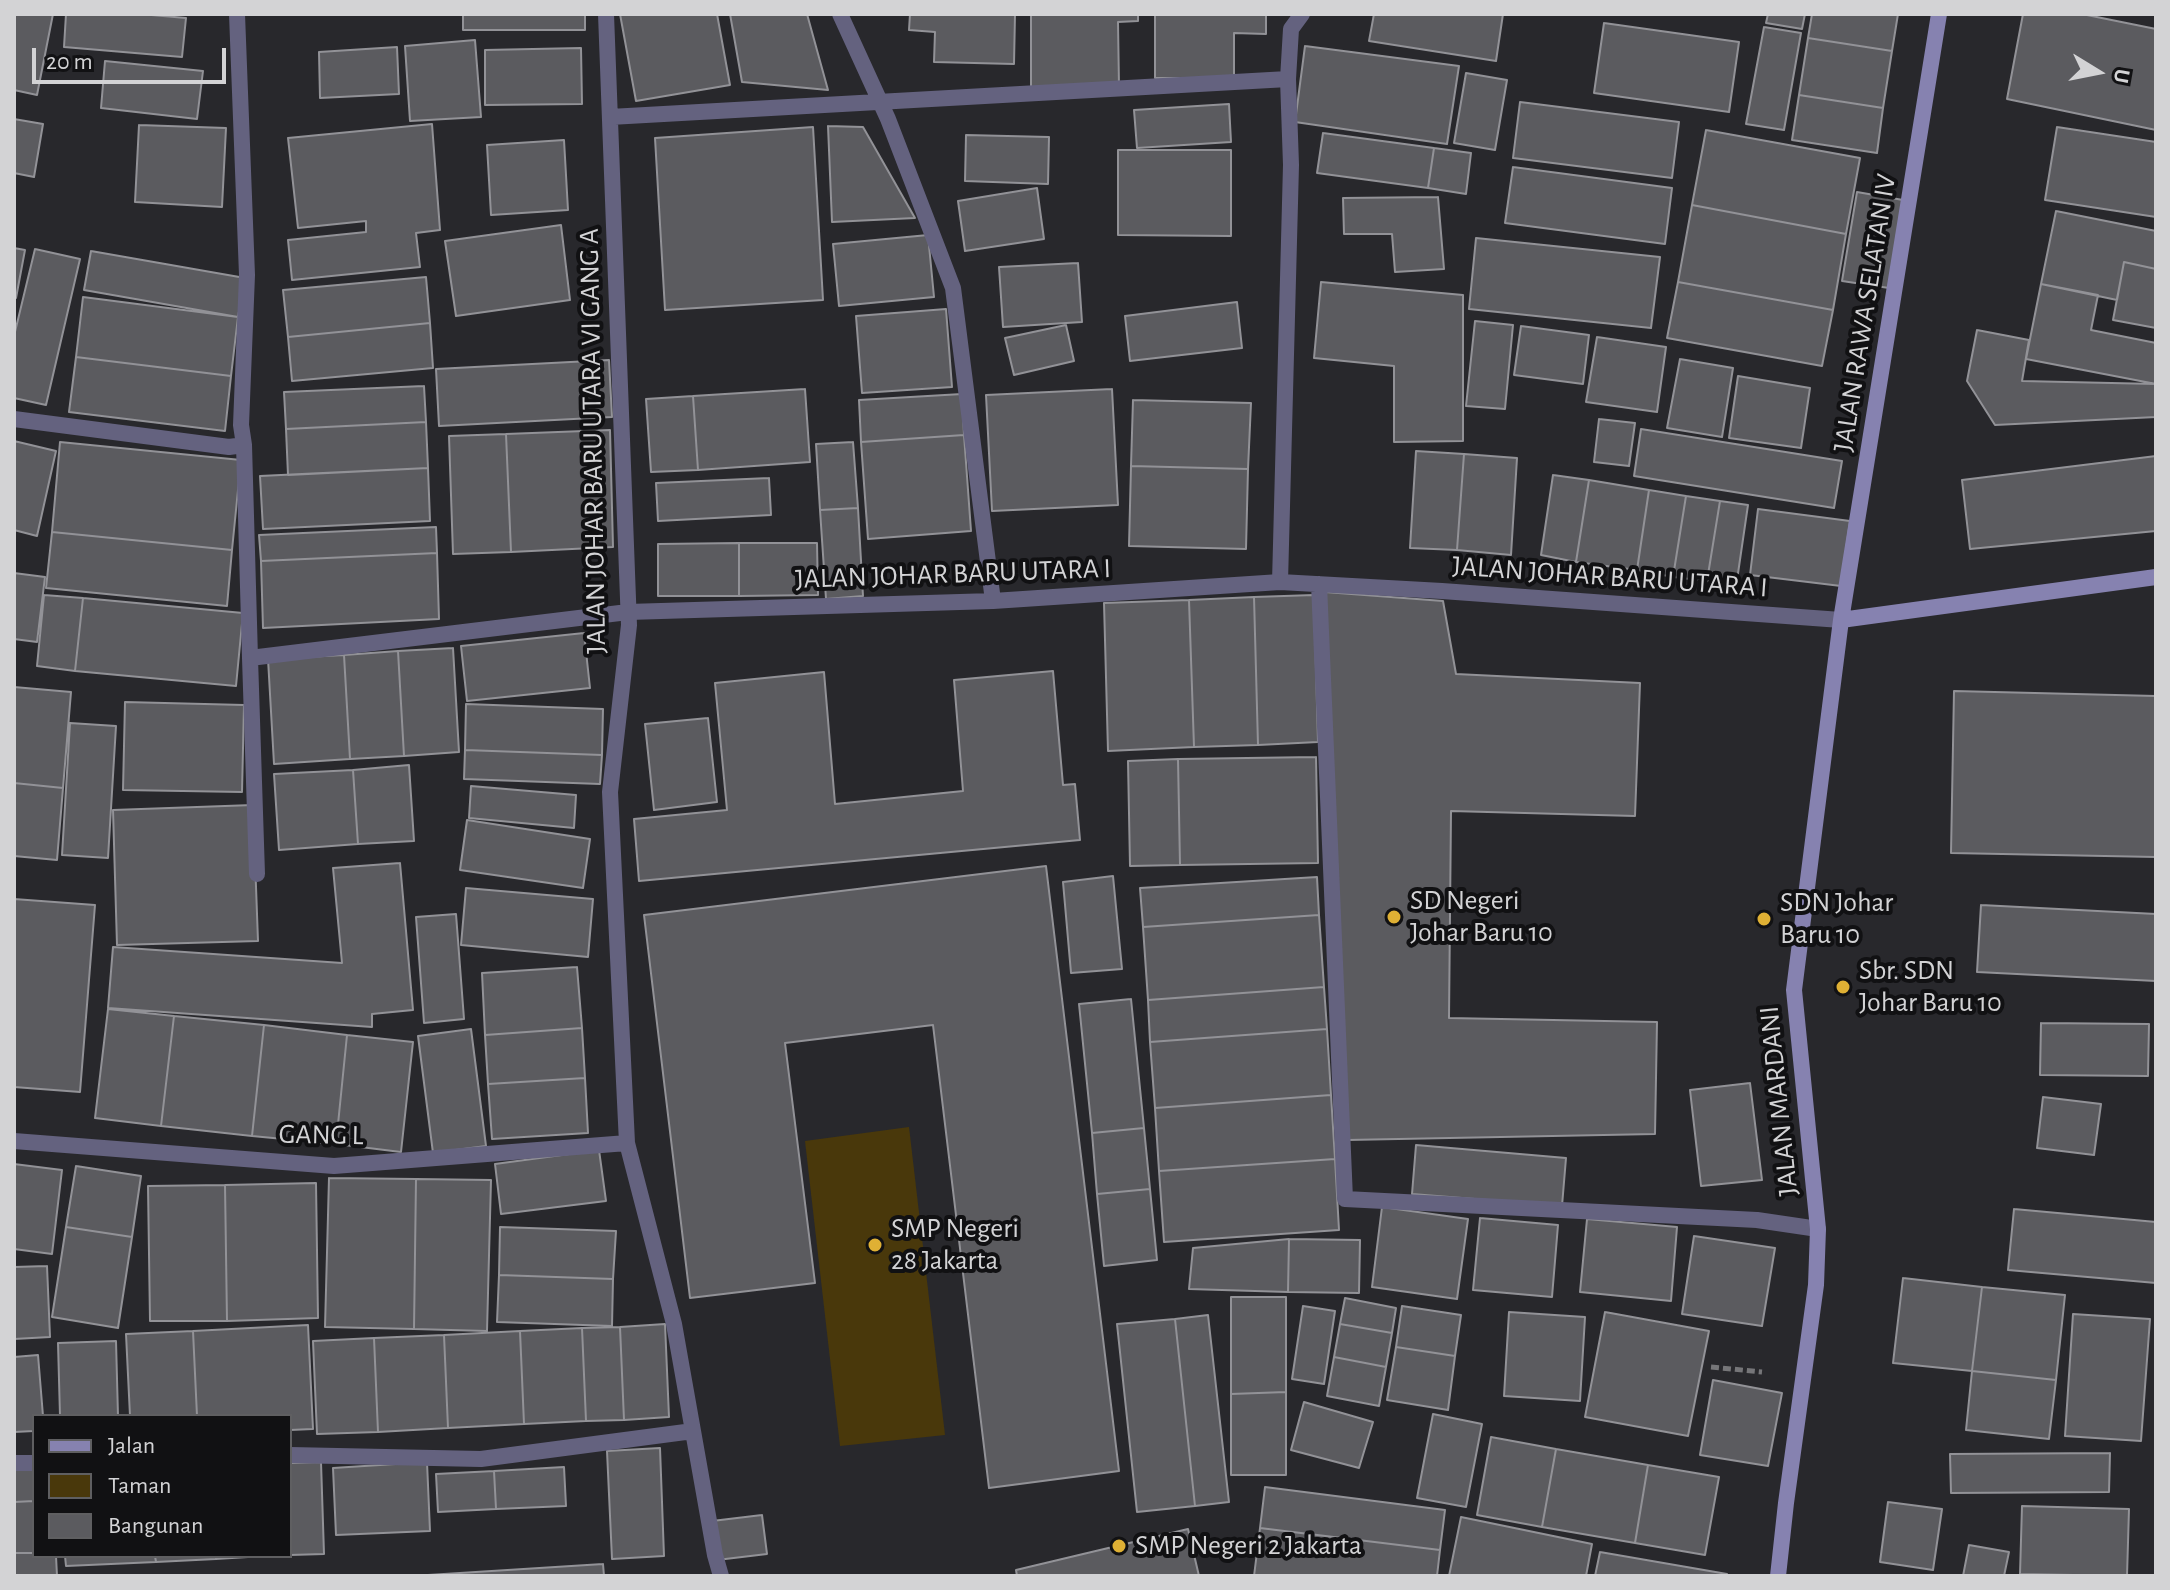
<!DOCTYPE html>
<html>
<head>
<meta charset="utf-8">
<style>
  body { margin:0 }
  #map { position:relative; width:2170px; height:1590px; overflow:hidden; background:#28282c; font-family:"Alegreya Sans",sans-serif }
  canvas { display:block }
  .frame { position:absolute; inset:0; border:16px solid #d3d3d5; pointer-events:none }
  .legend { position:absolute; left:32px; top:1414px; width:260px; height:144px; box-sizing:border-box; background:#111113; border:2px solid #5f5f61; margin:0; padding:10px 14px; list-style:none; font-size:24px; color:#d3d3d5 }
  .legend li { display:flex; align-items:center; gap:16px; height:40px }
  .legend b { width:40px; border:2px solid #5f5f61 }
  .north { position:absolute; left:2058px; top:32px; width:80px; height:80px; -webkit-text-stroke:6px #111113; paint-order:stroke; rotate:100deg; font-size:22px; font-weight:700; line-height:32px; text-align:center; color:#d3d3d5 }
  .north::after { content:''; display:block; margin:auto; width:28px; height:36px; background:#d3d3d5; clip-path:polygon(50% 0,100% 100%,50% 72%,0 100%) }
  .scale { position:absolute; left:32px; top:48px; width:194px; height:36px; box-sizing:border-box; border:4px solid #d3d3d5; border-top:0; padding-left:10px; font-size:24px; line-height:28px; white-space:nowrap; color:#d3d3d5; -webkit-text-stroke:6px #111113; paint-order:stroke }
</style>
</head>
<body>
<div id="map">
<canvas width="2170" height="1590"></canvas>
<div class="frame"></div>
<ul class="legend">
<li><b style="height:10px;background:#8682b0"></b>Jalan</li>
<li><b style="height:22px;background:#49380b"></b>Taman</li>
<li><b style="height:22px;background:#5b5b5f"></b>Bangunan</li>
</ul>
<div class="north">U</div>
<div class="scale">20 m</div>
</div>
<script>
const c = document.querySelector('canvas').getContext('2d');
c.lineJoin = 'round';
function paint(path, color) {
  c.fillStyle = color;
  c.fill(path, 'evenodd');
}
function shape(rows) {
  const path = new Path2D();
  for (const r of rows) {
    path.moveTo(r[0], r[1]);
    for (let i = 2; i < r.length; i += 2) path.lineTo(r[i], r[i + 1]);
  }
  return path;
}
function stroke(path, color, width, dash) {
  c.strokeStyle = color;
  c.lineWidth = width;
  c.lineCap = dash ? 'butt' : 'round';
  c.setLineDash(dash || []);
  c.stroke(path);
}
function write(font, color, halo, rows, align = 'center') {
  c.font = font + ' "Alegreya Sans",sans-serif';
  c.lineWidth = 8;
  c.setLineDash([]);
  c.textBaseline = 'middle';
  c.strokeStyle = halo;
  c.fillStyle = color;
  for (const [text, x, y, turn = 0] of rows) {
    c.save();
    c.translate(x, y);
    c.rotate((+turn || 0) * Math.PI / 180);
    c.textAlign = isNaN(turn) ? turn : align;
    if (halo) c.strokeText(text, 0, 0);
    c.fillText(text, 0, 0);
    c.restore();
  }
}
paint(shape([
  [909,1127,945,1435,840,1446,805,1141]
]), '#49380b');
const building = shape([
  [14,14,53,14,37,95,14,90,14,14],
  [66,14,140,14,186,18,182,57,64,47,66,14],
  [463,14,585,14,585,30,463,30,463,14],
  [620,14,717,14,730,85,636,101,620,14],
  [730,14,807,14,828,90,742,82,730,14],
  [910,14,1015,14,1014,64,934,62,935,32,909,30,910,14],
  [1031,14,1138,14,1138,21,1118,22,1119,87,1031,88,1031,14],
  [1155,14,1266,14,1266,34,1234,33,1234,78,1155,78,1155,14],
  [1374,14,1503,14,1496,61,1369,41,1374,14],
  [1768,14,1805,14,1802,29,1766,23,1768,14],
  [1812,14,1898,14,1892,51,1808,38,1812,14],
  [2023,14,2082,14,2156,29,2156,130,2007,99,2023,14],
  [1604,23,1739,42,1729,112,1594,93,1604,23],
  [1764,27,1801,33,1784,130,1746,124,1764,27],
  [1808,38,1892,51,1883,108,1799,95,1808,38],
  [475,40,481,117,410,121,405,46,475,40],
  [1305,46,1459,66,1447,144,1295,122,1305,46],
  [397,47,399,94,320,98,319,52,397,47],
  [581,48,582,104,485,105,485,50,581,48],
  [105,61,203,71,197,119,101,108,105,61],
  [1466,73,1507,80,1495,150,1454,143,1466,73],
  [1799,95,1883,108,1877,153,1792,140,1799,95],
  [1520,102,1679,122,1672,178,1513,158,1520,102],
  [1229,104,1231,142,1137,148,1134,110,1229,104],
  [14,119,43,124,34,177,14,173,14,119],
  [432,124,440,230,416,233,420,267,292,280,288,240,366,232,366,221,298,228,288,138,432,124],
  [139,125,226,128,222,207,135,202,139,125],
  [828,126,863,127,915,218,832,222,828,126],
  [813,127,823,300,665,310,655,138,813,127],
  [2057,127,2156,142,2156,217,2045,200,2057,127],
  [1706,130,1860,158,1846,234,1692,205,1706,130],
  [1323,133,1434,148,1428,188,1317,173,1323,133],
  [966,135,1049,137,1048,184,965,181,966,135],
  [564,140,568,210,491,215,487,145,564,140],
  [1434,148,1471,153,1466,194,1428,188,1434,148],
  [1118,150,1231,150,1231,236,1118,235,1118,150],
  [1513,167,1672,188,1665,244,1505,223,1513,167],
  [1037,188,1044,239,965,251,958,201,1037,188],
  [1857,192,1903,200,1889,288,1842,281,1857,192],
  [1438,197,1444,269,1395,272,1392,234,1344,234,1343,198,1438,197],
  [1692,205,1846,234,1833,310,1678,282,1692,205],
  [2056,211,2156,231,2156,269,2124,262,2117,300,2041,284,2056,211],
  [561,225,570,300,456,316,445,241,561,225],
  [928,235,934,297,839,306,833,244,928,235],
  [1476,238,1660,257,1651,328,1469,309,1476,238],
  [14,248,25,250,16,298,14,297,14,248],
  [35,249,80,259,46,405,14,398,14,336,35,249],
  [91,251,245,278,238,317,84,290,91,251],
  [2124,262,2156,269,2156,328,2113,320,2124,262],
  [1078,263,1082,322,1003,327,999,267,1078,263],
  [426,277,430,323,288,337,283,290,426,277],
  [1321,282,1463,295,1463,441,1394,442,1394,366,1314,358,1321,282],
  [1678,282,1833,310,1822,366,1667,338,1678,282],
  [2041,284,2098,295,2091,330,2156,343,2156,384,2026,359,2041,284],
  [83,297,238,317,231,376,76,357,83,297],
  [1237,302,1242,348,1130,361,1125,316,1237,302],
  [946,309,952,387,862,393,856,316,946,309],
  [1475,321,1513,325,1505,409,1466,406,1475,321],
  [430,323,433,368,292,381,288,337,430,323],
  [1066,325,1074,361,1014,375,1005,338,1066,325],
  [1521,326,1589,335,1583,384,1514,375,1521,326],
  [1977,330,2029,340,2022,381,2156,384,2156,417,1995,425,1967,381,1977,330],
  [1597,337,1666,347,1657,412,1586,402,1597,337],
  [76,357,231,376,225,431,69,412,76,357],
  [1680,359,1733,368,1722,437,1667,428,1680,359],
  [609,360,612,417,439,426,436,369,609,360],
  [1738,376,1810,388,1801,448,1729,438,1738,376],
  [424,386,426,422,286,429,284,392,424,386],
  [805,389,810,462,698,470,693,396,805,389],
  [1112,389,1118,505,992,511,986,395,1112,389],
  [962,394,964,435,861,442,859,400,962,394],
  [693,396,698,470,651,472,646,399,693,396],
  [1133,400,1251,403,1248,469,1131,466,1133,400],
  [1599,419,1635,423,1629,466,1594,462,1599,419],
  [426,422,428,468,288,475,286,429,426,422],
  [1641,429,1842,461,1834,508,1634,476,1641,429],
  [610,430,613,547,511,552,506,434,610,430],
  [506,434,511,552,453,554,449,436,506,434],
  [964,435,971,531,868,539,861,442,964,435],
  [14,441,56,451,37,536,14,530,14,441],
  [60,442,241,460,232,550,52,532,60,442],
  [853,442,858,508,820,510,816,444,853,442],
  [1416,451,1464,454,1457,550,1410,548,1416,451],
  [1464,454,1517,458,1511,555,1457,550,1464,454],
  [2156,456,2156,531,1970,549,1962,480,2156,456],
  [1131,466,1248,469,1246,549,1129,546,1131,466],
  [428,468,430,521,263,529,260,476,428,468],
  [1553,475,1589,480,1576,562,1541,555,1553,475],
  [769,478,771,515,658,521,656,483,769,478],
  [1589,480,1649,490,1637,570,1576,562,1589,480],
  [1649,490,1686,496,1673,577,1637,570,1649,490],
  [1686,496,1720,501,1707,581,1673,577,1686,496],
  [1720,501,1748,505,1736,587,1707,581,1720,501],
  [858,508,863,596,826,599,820,510,858,508],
  [1758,509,1850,521,1841,586,1750,575,1758,509],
  [436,527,437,553,261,561,259,535,436,527],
  [52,532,232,550,227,606,46,588,52,532],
  [739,543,817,543,818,595,739,596,739,543],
  [739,543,739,596,658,596,658,544,739,543],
  [437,553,439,619,263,628,261,561,437,553],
  [14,573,45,577,37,642,14,639,14,573],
  [1325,592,1443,601,1456,674,1640,683,1635,816,1451,811,1449,1018,1657,1022,1655,1134,1347,1140,1325,592],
  [44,595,83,598,75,671,37,666,44,595],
  [1314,595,1318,742,1258,745,1254,597,1314,595],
  [1254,597,1258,745,1194,747,1189,600,1254,597],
  [83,598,243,613,236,686,75,671,83,598],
  [1189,600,1194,747,1108,751,1104,603,1189,600],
  [584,633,590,688,467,701,461,646,584,633],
  [453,648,459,752,404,756,398,651,453,648],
  [398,651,404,756,350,759,344,655,398,651],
  [344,655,350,759,274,764,268,659,344,655],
  [1053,671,1063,785,1075,784,1080,840,639,881,634,819,727,810,715,683,824,672,835,804,963,791,954,680,1053,671],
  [14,687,71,692,63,788,14,783,14,687],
  [1954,691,2156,696,2156,857,1951,853,1954,691],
  [125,702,244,705,242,792,123,790,125,702],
  [466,704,603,709,602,755,465,750,466,704],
  [708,718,717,802,654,810,645,724,708,718],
  [70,723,116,726,108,858,62,855,70,723],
  [465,750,602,755,600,784,464,779,465,750],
  [1316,757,1318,863,1180,865,1178,759,1316,757],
  [1178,759,1180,865,1130,866,1128,761,1178,759],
  [409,765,414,841,358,844,353,770,409,765],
  [353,770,358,844,279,850,274,774,353,770],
  [14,783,63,788,57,860,14,856,14,783],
  [471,786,576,795,574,828,469,818,471,786],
  [253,805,258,941,117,945,113,810,253,805],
  [467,820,590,839,583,888,460,870,467,820],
  [400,863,413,1010,372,1014,372,1027,108,1008,113,947,342,963,333,868,400,863],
  [1046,866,1119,1471,989,1488,933,1025,785,1043,815,1283,690,1298,644,915,1046,866],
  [1113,876,1122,969,1071,973,1063,882,1113,876],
  [1317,877,1319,915,1143,927,1140,888,1317,877],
  [466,888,593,899,588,957,461,945,466,888],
  [14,899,95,905,80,1092,14,1087,14,899],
  [1981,905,2156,914,2156,981,1977,972,1981,905],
  [456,914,464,1019,424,1023,416,917,456,914],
  [1319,915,1324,987,1148,1000,1143,927,1319,915],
  [577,967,582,1028,485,1035,482,973,577,967],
  [1324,987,1327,1029,1150,1042,1148,1000,1324,987],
  [1131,999,1144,1128,1092,1133,1079,1004,1131,999],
  [108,1009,174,1016,161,1126,95,1118,108,1009],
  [174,1016,264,1025,252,1136,161,1126,174,1016],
  [2041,1023,2149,1024,2148,1076,2040,1075,2041,1023],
  [264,1025,347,1035,336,1144,252,1136,264,1025],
  [582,1028,585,1078,488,1084,485,1035,582,1028],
  [471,1029,486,1146,433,1153,418,1036,471,1029],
  [1327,1029,1331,1095,1155,1108,1150,1042,1327,1029],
  [347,1035,413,1042,401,1152,336,1144,347,1035],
  [585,1078,588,1133,492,1139,488,1084,585,1078],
  [1750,1083,1762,1180,1701,1186,1690,1090,1750,1083],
  [1331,1095,1335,1159,1159,1171,1155,1108,1331,1095],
  [2043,1097,2101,1104,2094,1155,2037,1148,2043,1097],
  [1144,1128,1150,1189,1097,1194,1092,1133,1144,1128],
  [1416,1145,1566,1158,1562,1206,1412,1194,1416,1145],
  [599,1150,606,1201,501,1214,495,1164,599,1150],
  [1335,1159,1339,1230,1164,1242,1159,1171,1335,1159],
  [14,1164,62,1170,52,1254,14,1249,14,1164],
  [76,1166,141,1176,132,1237,66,1227,76,1166],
  [329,1178,416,1179,414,1329,325,1327,329,1178],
  [416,1179,491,1180,487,1331,414,1329,416,1179],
  [316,1183,318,1318,227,1321,225,1185,316,1183],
  [225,1185,227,1321,150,1321,148,1186,225,1185],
  [1150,1189,1157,1260,1104,1266,1097,1194,1150,1189],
  [1382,1207,1468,1219,1457,1299,1372,1287,1382,1207],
  [2014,1209,2156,1222,2156,1283,2008,1270,2014,1209],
  [1480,1218,1558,1225,1552,1297,1473,1290,1480,1218],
  [1587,1219,1677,1227,1671,1301,1580,1292,1587,1219],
  [66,1227,132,1237,118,1328,52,1317,66,1227],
  [500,1227,616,1231,613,1279,499,1275,500,1227],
  [1694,1236,1775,1248,1762,1326,1682,1314,1694,1236],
  [1289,1239,1288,1292,1189,1289,1193,1248,1289,1239],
  [1289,1239,1360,1240,1359,1293,1288,1292,1289,1239],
  [47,1266,50,1337,14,1339,14,1267,47,1266],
  [499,1275,613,1279,612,1326,497,1322,499,1275],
  [1903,1278,1982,1287,1972,1371,1893,1363,1903,1278],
  [1982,1287,2065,1295,2056,1380,1972,1371,1982,1287],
  [1231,1297,1286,1297,1286,1392,1231,1394,1231,1297],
  [1345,1298,1396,1308,1392,1333,1340,1324,1345,1298],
  [1303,1306,1335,1311,1324,1384,1292,1379,1303,1306],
  [1402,1306,1461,1315,1455,1356,1396,1347,1402,1306],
  [1509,1312,1585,1317,1580,1401,1504,1396,1509,1312],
  [1605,1312,1709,1331,1688,1436,1585,1417,1605,1312],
  [2073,1314,2150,1319,2141,1441,2065,1436,2073,1314],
  [1208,1315,1229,1502,1195,1506,1175,1319,1208,1315],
  [1175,1319,1195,1506,1137,1512,1117,1324,1175,1319],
  [665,1324,669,1417,624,1420,620,1327,665,1324],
  [1340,1324,1392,1333,1386,1367,1334,1357,1340,1324],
  [308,1325,313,1429,290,1430,290,1416,197,1416,193,1331,308,1325],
  [620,1327,624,1420,586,1421,582,1328,620,1327],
  [582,1328,586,1421,524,1424,520,1331,582,1328],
  [193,1331,197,1416,130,1416,126,1334,193,1331],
  [520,1331,524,1424,448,1428,444,1335,520,1331],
  [444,1335,448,1428,378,1432,374,1338,444,1335],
  [374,1338,378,1432,317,1434,313,1341,374,1338],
  [116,1341,118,1416,60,1416,58,1343,116,1341],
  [1396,1347,1455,1356,1448,1410,1387,1400,1396,1347],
  [38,1355,43,1416,34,1416,34,1431,14,1432,14,1357,38,1355],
  [1334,1357,1386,1367,1379,1406,1327,1396,1334,1357],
  [1972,1371,2056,1380,2049,1439,1966,1430,1972,1371],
  [1713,1380,1782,1393,1768,1466,1700,1455,1713,1380],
  [1286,1392,1286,1475,1231,1475,1231,1394,1286,1392],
  [1304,1402,1373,1422,1359,1468,1291,1450,1304,1402],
  [1433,1414,1482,1424,1466,1507,1417,1498,1433,1414],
  [1491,1437,1556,1449,1542,1527,1477,1515,1491,1437],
  [660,1448,664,1556,612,1559,607,1451,660,1448],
  [1556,1449,1648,1465,1635,1543,1542,1527,1556,1449],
  [2110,1453,2109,1492,1951,1493,1950,1454,2110,1453],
  [321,1462,324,1554,290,1555,290,1463,321,1462],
  [427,1462,430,1531,336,1535,333,1468,427,1462],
  [1648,1465,1719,1477,1705,1555,1635,1543,1648,1465],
  [564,1467,566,1506,496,1509,494,1471,564,1467],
  [14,1468,34,1468,34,1501,14,1502,14,1468],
  [494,1471,496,1509,438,1512,436,1474,494,1471],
  [1265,1487,1445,1510,1440,1550,1260,1528,1265,1487],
  [34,1501,34,1553,14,1553,14,1502,34,1501],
  [1888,1502,1942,1509,1933,1570,1880,1562,1888,1502],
  [2022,1506,2129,1509,2127,1576,2020,1574,2022,1506],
  [762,1515,767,1554,717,1560,712,1521,762,1515],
  [1461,1517,1592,1544,1586,1576,1449,1576,1461,1517],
  [1260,1528,1440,1550,1437,1576,1254,1576,1260,1528],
  [1188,1529,1199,1576,1017,1576,1016,1570,1188,1529],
  [1969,1545,2009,1552,2004,1576,1963,1576,1969,1545],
  [1600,1552,1727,1574,1727,1576,1595,1576,1600,1552],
  [14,1553,34,1553,34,1556,56,1556,57,1576,14,1576,14,1553],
  [65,1556,155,1556,156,1562,66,1566,65,1556],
  [155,1556,216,1556,216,1559,156,1562,155,1556],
  [216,1556,264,1556,216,1559,216,1556],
  [603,1564,604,1576,412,1576,603,1564]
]);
paint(building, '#5b5b5f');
stroke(building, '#929297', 2);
stroke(shape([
  [1711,1367,1762,1372]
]), '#767679', 5, [8, 4]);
stroke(shape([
  [237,14,247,275,241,425,244,445,250,658,628,612,993,601,1280,582,1442,591,1841,620],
  [606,14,629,625,610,792,627,1143,674,1324,715,1555,721,1576],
  [840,14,888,119,953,288,993,601],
  [610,117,1288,79],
  [14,419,229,447,244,445],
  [1280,582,1291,165,1288,79,1291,29,1302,14],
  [1319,584,1345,1199,1757,1220,1818,1229],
  [250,658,257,874],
  [14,1141,334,1166,627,1143],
  [290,1455,481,1459,693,1431],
  [14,1463,34,1463]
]), '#64627f', 16);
stroke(shape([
  [1841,620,2156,577],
  [1778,1576,1786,1503,1816,1285,1818,1229,1794,990,1841,620,1939,14]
]), '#8682b0', 16);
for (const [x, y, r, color] of [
  [1394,917,8,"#dfb034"],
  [1764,919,8,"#dfb034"],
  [1843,987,8,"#dfb034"],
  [875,1245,8,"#dfb034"],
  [1119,1546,8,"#dfb034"]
]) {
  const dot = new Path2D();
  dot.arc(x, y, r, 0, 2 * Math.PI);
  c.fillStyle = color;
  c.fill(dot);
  stroke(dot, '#111113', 3);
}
write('28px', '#d3d3d5', '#111113', [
  ["JALAN RAWA SELATAN IV",1865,313,-81],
  ["JALAN JOHAR BARU UTARA VI GANG A",593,441,-91],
  ["JALAN JOHAR BARU UTARA I",953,574,-2],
  ["JALAN JOHAR BARU UTARA I",1610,577,4],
  ["JALAN MARDANI",1779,1101,-96],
  ["GANG L",321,1135,1]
]);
write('28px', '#d3d3d5', '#111113', [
  ["SD Negeri",1410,901],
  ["Johar Baru 10",1410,933],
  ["SDN Johar",1780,903],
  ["Baru 10",1780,935],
  ["Sbr. SDN",1859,971],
  ["Johar Baru 10",1859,1003],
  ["SMP Negeri",891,1229],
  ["28 Jakarta",891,1261],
  ["SMP Negeri 2 Jakarta",1135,1546]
], 'left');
</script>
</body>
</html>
